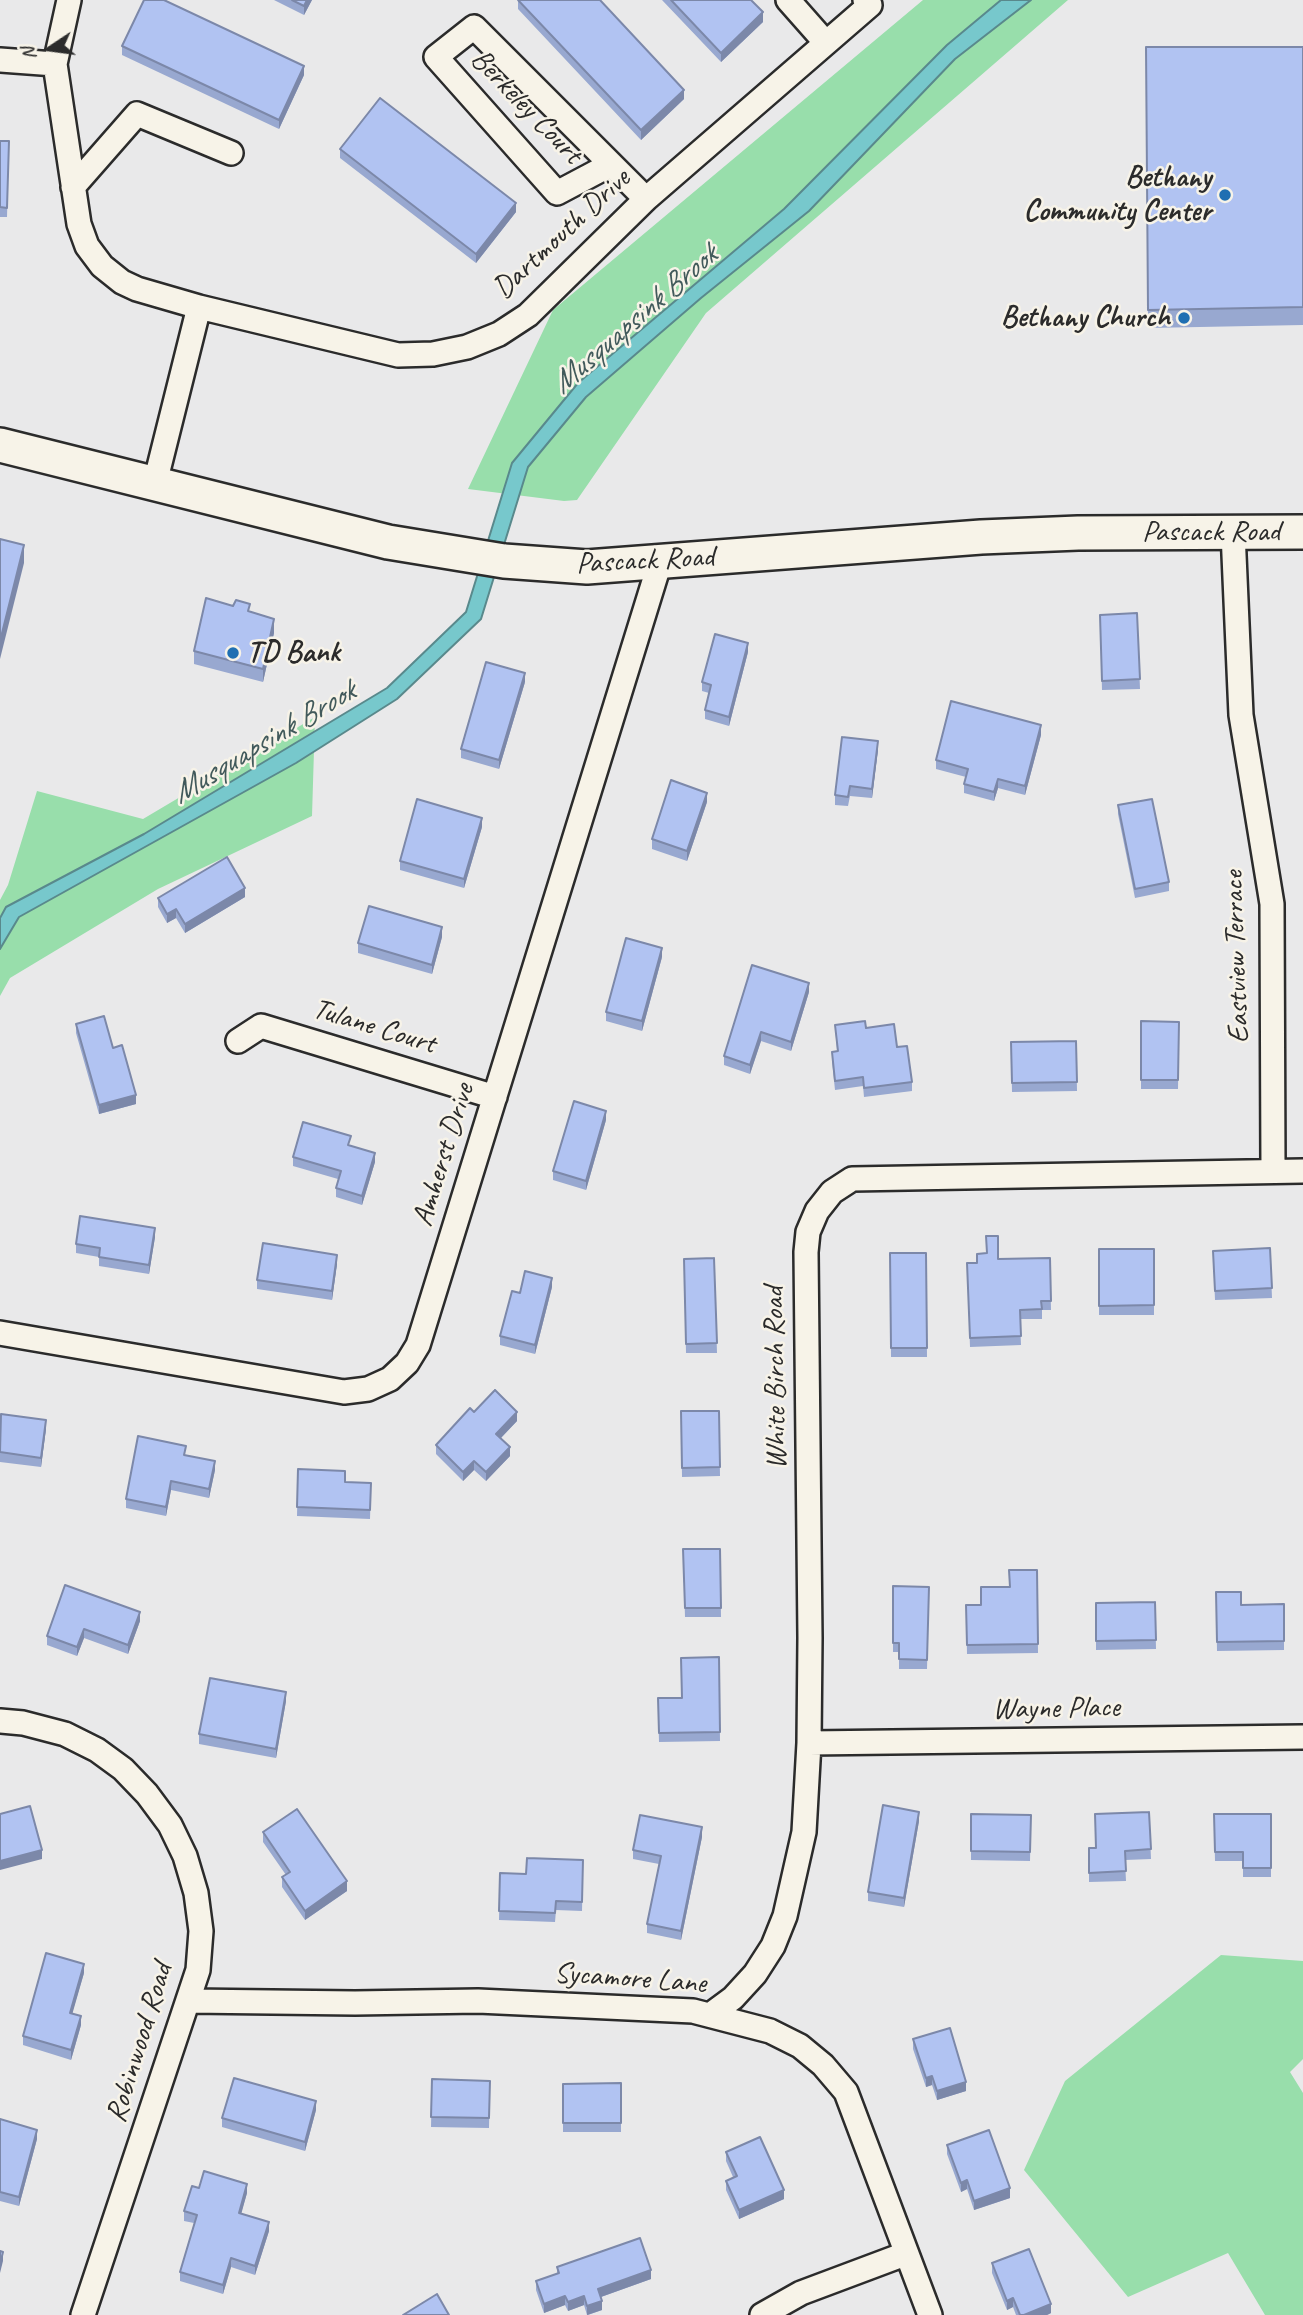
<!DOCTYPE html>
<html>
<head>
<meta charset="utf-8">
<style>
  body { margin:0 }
  #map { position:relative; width:1303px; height:2315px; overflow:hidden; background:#e9e9ea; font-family:Caveat,sans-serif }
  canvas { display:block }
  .north { position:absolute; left:14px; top:14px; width:70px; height:70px; -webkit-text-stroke:5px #f7f3e8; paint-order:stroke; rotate:257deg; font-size:19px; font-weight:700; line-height:28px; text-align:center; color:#2b2b2b }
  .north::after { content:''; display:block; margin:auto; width:24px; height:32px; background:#2b2b2b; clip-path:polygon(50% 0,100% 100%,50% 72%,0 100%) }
</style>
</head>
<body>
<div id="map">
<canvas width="1303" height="2315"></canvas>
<div class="north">N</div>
</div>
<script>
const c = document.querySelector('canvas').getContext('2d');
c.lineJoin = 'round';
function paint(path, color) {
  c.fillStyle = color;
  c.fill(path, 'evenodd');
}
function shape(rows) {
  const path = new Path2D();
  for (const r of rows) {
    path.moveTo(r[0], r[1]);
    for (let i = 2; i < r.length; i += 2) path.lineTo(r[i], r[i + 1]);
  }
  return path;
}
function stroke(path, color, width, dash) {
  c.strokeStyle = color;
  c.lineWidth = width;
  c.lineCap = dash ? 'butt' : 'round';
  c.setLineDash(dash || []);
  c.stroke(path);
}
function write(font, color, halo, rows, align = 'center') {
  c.font = font + ' Caveat,sans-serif';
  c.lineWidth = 5;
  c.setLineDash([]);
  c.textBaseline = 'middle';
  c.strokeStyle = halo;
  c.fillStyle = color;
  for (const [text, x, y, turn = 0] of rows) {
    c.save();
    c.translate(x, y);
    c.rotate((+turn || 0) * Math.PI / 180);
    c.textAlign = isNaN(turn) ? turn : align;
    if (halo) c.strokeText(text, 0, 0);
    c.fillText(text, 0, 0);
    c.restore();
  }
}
paint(shape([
  [923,0,1068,0,706,313,577,500,564,501,468,489,553,310],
  [315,717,312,816,158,889,10,978,0,996,0,900,8,885,37,791,143,819],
  [1221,1955,1303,1961,1303,2059,1290,2072,1303,2093,1303,2315,1265,2315,1228,2253,1128,2297,1024,2170,1065,2081]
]), '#98deab');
const water = shape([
  [1001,0,1031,0,955,59,809,211,701,298,586,397,528,467,481,619,397,699,296,763,19,917,0,949,0,918,6,907,144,834,387,688,466,612,512,463,578,383,784,209,947,45,1001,0]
]);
paint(water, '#77c8cc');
stroke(water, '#59898c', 2);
const street = shape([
  [69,0,55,64,79,224,87,246,102,266,122,282,137,289,199,307,398,355,433,354,467,347,499,334,528,315,646,199,870,5,865,0],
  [788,0,826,43],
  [0,60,55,64],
  [608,166,557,193,436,57,474,27,646,199],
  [73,187,137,114,231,153],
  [155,483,199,307],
  [1233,532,1241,715,1272,904,1273,1171],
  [238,1041,261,1026,495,1097],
  [0,1333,344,1392,368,1389,390,1379,407,1363,418,1345,660,562],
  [0,1721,23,1723,65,1734,97,1750,123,1769,147,1794,170,1825,185,1856,196,1893,201,1931,198,1970,83,2315],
  [809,1743,1303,1737],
  [189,2001,355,2003,478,2001,693,2011,770,2031,800,2046,823,2065,846,2092,930,2315],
  [710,2015,733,1998,755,1974,773,1946,785,1916,804,1832,809,1743,810,1638,806,1252,808,1232,817,1211,832,1192,852,1179,1303,1171],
  [762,2315,801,2293,905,2254]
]);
const secondary = shape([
  [0,445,388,542,504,561,587,567,981,537,1078,533,1303,532]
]);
stroke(street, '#2b2b2b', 28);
stroke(secondary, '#2b2b2b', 38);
stroke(street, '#f7f3e8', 23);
stroke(secondary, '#f7f3e8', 33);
paint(shape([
  [274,0,312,0,304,15],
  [518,0,684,99,641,140,518,9],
  [662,0,751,0,763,22,721,62],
  [122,46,304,75,279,129,122,55],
  [1146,47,1303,47,1303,325,1148,328],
  [0,141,9,141,7,217,0,217],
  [340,149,516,212,476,263,340,158],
  [250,612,274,633,263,682,194,664,194,651],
  [1137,613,1140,689,1102,690,1100,615],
  [748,652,729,726,705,719,705,710,709,693,702,691,702,682],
  [525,682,499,769,461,758,461,749],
  [1041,735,1025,795,998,788,994,801,964,793,964,784,966,777,936,769,936,760],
  [878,750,872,798,850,796,848,806,835,805,835,795],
  [707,802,687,861,652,849,652,839],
  [1118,805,1169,882,1169,891,1135,898,1118,814],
  [482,827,464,888,400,870,400,861],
  [245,897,185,933,176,918,167,923,158,907,158,898],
  [442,937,432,974,358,953,358,943],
  [662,957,642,1031,606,1021,606,1012],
  [809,992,791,1051,761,1041,750,1074,724,1065,724,1056],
  [1141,1021,1179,1022,1178,1089,1141,1089],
  [76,1024,113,1048,136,1104,99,1114,76,1033],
  [835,1025,866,1028,897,1047,912,1082,912,1091,864,1097,863,1086,835,1090,832,1061,832,1052,837,1051],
  [1076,1041,1077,1091,1012,1092,1011,1042],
  [606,1120,586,1190,553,1180,553,1171],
  [351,1146,375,1162,362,1205,336,1197,336,1188,338,1179,293,1166,293,1157],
  [155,1237,149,1274,99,1266,99,1257,76,1253,76,1244],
  [1270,1248,1272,1298,1215,1300,1213,1251],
  [1099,1249,1154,1249,1154,1315,1099,1315],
  [890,1253,926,1253,927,1357,891,1357],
  [714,1258,717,1353,686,1353,684,1259],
  [1050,1258,1051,1310,1042,1310,1042,1319,1020,1319,1021,1345,970,1347,967,1263,977,1263,998,1259],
  [337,1264,332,1300,257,1289,257,1280],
  [552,1287,535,1354,500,1345,500,1336,520,1293],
  [681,1411,719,1411,720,1476,682,1477],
  [474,1412,517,1421,501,1438,510,1456,486,1481,474,1470,463,1481,436,1454,436,1445],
  [0,1419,46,1429,41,1467,0,1462],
  [186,1455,215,1470,209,1498,171,1490,166,1516,126,1508,126,1499],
  [298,1469,345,1482,371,1483,370,1519,297,1516],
  [683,1549,720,1549,721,1617,685,1617],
  [1037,1570,1038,1653,967,1654,966,1605,981,1605],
  [65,1585,140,1621,128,1654,84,1638,77,1656,47,1645,47,1636],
  [893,1586,929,1587,927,1669,899,1669,899,1652,893,1652],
  [1216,1592,1241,1605,1284,1604,1284,1650,1217,1651],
  [1155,1602,1156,1649,1096,1650,1096,1603],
  [719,1657,720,1741,659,1742,658,1698,682,1698],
  [286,1701,276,1758,199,1744,199,1734],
  [1149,1812,1151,1859,1125,1860,1126,1881,1089,1882,1089,1848,1096,1848],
  [971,1814,1031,1815,1030,1861,971,1860],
  [1214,1814,1271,1814,1271,1877,1243,1877,1243,1861,1215,1861],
  [919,1821,904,1907,868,1901,868,1892],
  [263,1832,347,1891,305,1920,282,1887,282,1877,286,1875,263,1842],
  [702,1837,681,1940,647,1933,647,1924,659,1864,633,1859,633,1850],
  [583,1860,582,1911,556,1910,555,1922,499,1920,500,1873,526,1874],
  [84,1973,72,2013,81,2025,71,2060,23,2045,23,2036],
  [913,2039,966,2091,937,2100,932,2085,926,2087,913,2049],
  [432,2079,490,2081,489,2128,431,2127],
  [621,2083,621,2132,563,2132,563,2084],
  [316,2110,305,2151,222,2127,222,2118],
  [0,2119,37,2139,19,2206,0,2201],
  [947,2145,1010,2198,974,2210,967,2189,961,2192,947,2154],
  [726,2152,784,2199,739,2219,726,2190,726,2181,733,2177,726,2161],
  [199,2188,247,2193,241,2213,269,2231,255,2275,231,2267,223,2294,180,2281,180,2272,194,2223,184,2221,184,2211],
  [992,2263,1051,2313,1047,2315,1016,2315,1013,2307,1007,2310,992,2273],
  [557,2267,651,2279,601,2297,602,2310,588,2315,587,2315,584,2305,568,2311,565,2305,544,2313,536,2290,536,2281,557,2274]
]), '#98a8d0');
paint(shape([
  [307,0,312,0,304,15,304,6],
  [763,12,763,22,721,62,721,53],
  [304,66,304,75,279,129,279,120],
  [684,90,684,99,641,140,641,130],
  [516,203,516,212,476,263,476,254],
  [24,545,24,563,0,659,0,641],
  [274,619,274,633,263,682,263,669],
  [748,643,748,652,729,726,729,717],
  [525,673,525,682,499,769,499,760],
  [1041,725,1041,735,1025,795,1025,786],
  [878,741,878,750,872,798,872,789],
  [998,779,998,788,994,801,994,792],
  [707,793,707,802,687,861,687,851],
  [482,818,482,827,464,888,464,879],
  [245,888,245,897,185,933,185,924],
  [176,909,176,918,167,923,167,914],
  [442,927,442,937,432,974,432,965],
  [662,948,662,957,642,1031,642,1021],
  [809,983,809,992,791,1051,791,1042],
  [761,1032,761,1041,750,1074,750,1065],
  [136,1095,136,1104,99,1114,99,1105],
  [606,1111,606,1120,586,1190,586,1181],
  [375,1153,375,1162,362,1205,362,1196],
  [155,1228,155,1237,149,1274,149,1265],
  [337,1255,337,1264,332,1300,332,1291],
  [552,1278,552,1287,535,1354,535,1345],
  [517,1412,517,1421,496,1443,496,1434],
  [46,1420,46,1429,41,1467,41,1458],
  [510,1447,510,1456,486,1481,486,1472],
  [215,1461,215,1470,209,1498,209,1489],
  [474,1461,474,1470,463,1481,463,1472],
  [171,1481,171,1490,166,1516,166,1507],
  [140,1612,140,1621,128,1654,128,1645],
  [84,1629,84,1638,77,1656,77,1647],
  [286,1692,286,1701,276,1758,276,1749],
  [919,1812,919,1821,904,1907,904,1898],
  [702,1827,702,1837,681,1940,681,1931],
  [42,1850,42,1859,0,1870,0,1861],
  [347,1881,347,1891,305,1920,305,1911],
  [84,1964,84,1973,70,2022,70,2013],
  [81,2016,81,2025,71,2060,71,2050],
  [932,2076,932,2085,926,2087,926,2078],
  [966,2082,966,2091,937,2100,937,2091],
  [316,2101,316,2110,305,2151,305,2142],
  [37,2130,37,2139,19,2206,19,2197],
  [967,2180,967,2189,961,2192,961,2183],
  [247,2184,247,2193,239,2222,239,2213],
  [1010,2188,1010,2198,974,2210,974,2201],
  [784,2190,784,2199,739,2219,739,2210],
  [269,2222,269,2231,255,2275,255,2266],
  [3,2252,3,2261,0,2273,0,2264],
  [231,2258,231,2267,223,2294,223,2285],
  [651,2270,651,2279,598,2298,598,2289],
  [565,2296,565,2305,544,2313,544,2304],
  [584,2296,584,2305,568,2311,568,2302],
  [1013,2298,1013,2307,1007,2310,1007,2301],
  [602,2301,602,2310,587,2315,587,2306],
  [1051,2304,1051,2313,1047,2315,1024,2315]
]), '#7c88a9');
const building = shape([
  [144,0,164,0,304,66,279,120,122,46,144,0],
  [292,0,307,0,304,6,292,0],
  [518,0,600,0,684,90,641,130,518,0],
  [671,0,751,0,763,12,721,53,671,0],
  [1146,47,1303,47,1303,307,1148,310,1146,47],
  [380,98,516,203,476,254,340,149,380,98],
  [0,141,9,141,7,208,0,207,0,141],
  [0,539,24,545,0,641,0,539],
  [206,598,233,606,236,600,250,604,248,611,274,619,263,669,194,651,206,598],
  [1137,613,1140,679,1102,681,1100,615,1137,613],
  [715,634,748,643,729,717,705,710,711,685,702,682,715,634],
  [486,662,525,673,499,760,461,749,486,662],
  [951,701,1041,725,1025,786,998,779,994,792,964,784,968,769,936,760,951,701],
  [842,737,878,741,872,789,850,786,848,797,835,795,842,737],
  [671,780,707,793,687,851,652,839,671,780],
  [417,799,482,818,464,879,400,861,417,799],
  [1152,799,1169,882,1135,889,1118,805,1152,799],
  [227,857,245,888,185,924,176,909,167,914,158,898,227,857],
  [369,906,442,927,432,965,358,943,369,906],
  [626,938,662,948,642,1021,606,1012,626,938],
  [752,965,809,983,791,1042,761,1032,750,1065,724,1056,752,965],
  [104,1016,113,1048,122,1045,136,1095,99,1105,76,1024,104,1016],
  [865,1021,866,1028,894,1024,897,1047,907,1046,912,1082,864,1088,863,1077,835,1081,832,1052,838,1051,835,1025,865,1021],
  [1141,1021,1179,1022,1178,1080,1141,1080,1141,1021],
  [1076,1041,1077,1082,1012,1083,1011,1042,1076,1041],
  [574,1101,606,1111,586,1181,553,1171,574,1101],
  [303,1122,351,1136,348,1145,375,1153,362,1196,336,1188,341,1171,293,1157,303,1122],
  [80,1216,155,1228,149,1265,99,1257,100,1248,76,1244,80,1216],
  [986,1236,998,1236,998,1259,1050,1258,1051,1301,1041,1301,1042,1309,1020,1310,1021,1336,970,1338,967,1263,977,1263,977,1254,987,1253,986,1236],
  [263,1243,337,1255,332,1291,257,1280,263,1243],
  [1270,1248,1272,1288,1215,1291,1213,1251,1270,1248],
  [1099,1249,1154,1249,1154,1305,1099,1306,1099,1249],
  [890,1253,926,1253,927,1348,891,1348,890,1253],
  [714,1258,717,1343,686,1344,684,1259,714,1258],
  [525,1271,552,1278,535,1345,500,1336,512,1291,520,1293,525,1271],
  [495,1390,517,1412,496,1434,510,1447,486,1472,474,1461,463,1472,436,1445,470,1408,474,1412,495,1390],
  [681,1411,719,1411,720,1467,682,1468,681,1411],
  [1,1414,46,1420,41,1458,0,1452,1,1414],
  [138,1436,186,1446,184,1455,215,1461,209,1489,171,1481,166,1507,126,1499,138,1436],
  [298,1469,345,1471,345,1482,371,1483,370,1510,297,1507,298,1469],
  [683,1549,720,1549,721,1608,685,1608,683,1549],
  [1009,1570,1037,1570,1038,1644,967,1645,966,1605,981,1605,981,1587,1010,1587,1009,1570],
  [65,1585,140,1612,128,1645,84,1629,77,1647,47,1636,65,1585],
  [893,1586,929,1587,927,1660,899,1659,899,1643,893,1643,893,1586],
  [1216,1592,1241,1592,1241,1605,1284,1604,1284,1641,1217,1642,1216,1592],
  [1155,1602,1156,1640,1096,1641,1096,1603,1155,1602],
  [719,1657,720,1732,659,1733,658,1698,682,1698,681,1658,719,1657],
  [210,1678,286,1692,276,1749,199,1734,210,1678],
  [883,1805,919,1812,904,1898,868,1892,883,1805],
  [30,1806,42,1850,0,1861,0,1814,30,1806],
  [297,1809,347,1881,305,1911,282,1877,290,1872,263,1832,297,1809],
  [1149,1812,1151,1849,1125,1851,1126,1871,1089,1873,1089,1848,1096,1848,1095,1814,1149,1812],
  [971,1814,1031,1815,1030,1852,971,1851,971,1814],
  [1214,1814,1271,1814,1271,1868,1243,1868,1243,1852,1215,1852,1214,1814],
  [640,1815,702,1827,681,1931,647,1924,661,1856,633,1850,640,1815],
  [527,1858,583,1860,582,1902,556,1901,555,1913,499,1911,500,1873,526,1874,527,1858],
  [46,1953,84,1964,70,2013,81,2016,71,2050,23,2036,46,1953],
  [950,2028,966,2082,937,2091,932,2076,926,2078,913,2039,950,2028],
  [234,2078,316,2101,305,2142,222,2118,234,2078],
  [432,2079,490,2081,489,2118,431,2117,432,2079],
  [621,2083,621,2123,563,2123,563,2084,621,2083],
  [0,2119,37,2130,19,2197,0,2192,0,2119],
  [989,2130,1010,2188,974,2201,967,2180,961,2183,947,2145,989,2130],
  [760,2137,784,2190,739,2210,726,2181,737,2176,726,2152,760,2137],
  [204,2171,247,2184,239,2213,269,2222,255,2266,231,2258,223,2285,180,2272,197,2215,184,2211,192,2186,199,2188,204,2171],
  [640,2238,651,2270,598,2289,602,2301,587,2306,584,2296,568,2302,565,2296,544,2304,536,2281,559,2273,557,2267,640,2238],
  [1029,2249,1051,2304,1024,2315,1020,2315,1013,2298,1007,2301,992,2263,1029,2249],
  [0,2251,3,2252,0,2264,0,2251],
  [437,2294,449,2315,403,2315,437,2294]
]);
paint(building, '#b1c3f2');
stroke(building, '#7c88a9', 2);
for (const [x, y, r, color] of [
  [1225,195,7,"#1f6fb2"],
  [1184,318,7,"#1f6fb2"],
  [233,653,7,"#1f6fb2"]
]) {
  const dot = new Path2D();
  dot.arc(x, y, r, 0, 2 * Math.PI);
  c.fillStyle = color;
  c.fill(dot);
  stroke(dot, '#f7f3e8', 2.5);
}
write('30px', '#2b2b2b', '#f7f3e8', [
  ["Berkeley Court",526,107,46],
  ["Dartmouth Drive",562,234,-43],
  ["Pascack Road",1211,532],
  ["Pascack Road",645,561,-3],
  ["Eastview Terrace",1237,957,-92],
  ["Tulane Court",374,1027,17],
  ["Amherst Drive",444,1155,-73],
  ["White Birch Road",776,1378,-91],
  ["Wayne Place",1056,1709,-1],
  ["Sycamore Lane",630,1979,4],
  ["Robinwood Road",140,2043,-73]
]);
write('bold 30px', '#2b2b2b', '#f7f3e8', [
  ["Bethany",1211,178],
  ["Community Center",1211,212],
  ["Bethany Church",1170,318],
  ["TD Bank",247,653,"left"]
], 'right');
write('italic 32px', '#425a5b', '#f7f3e8', [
  ["Musquapsink Brook",635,320,-41],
  ["Musquapsink Brook",264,743,-31]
]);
</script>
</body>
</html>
